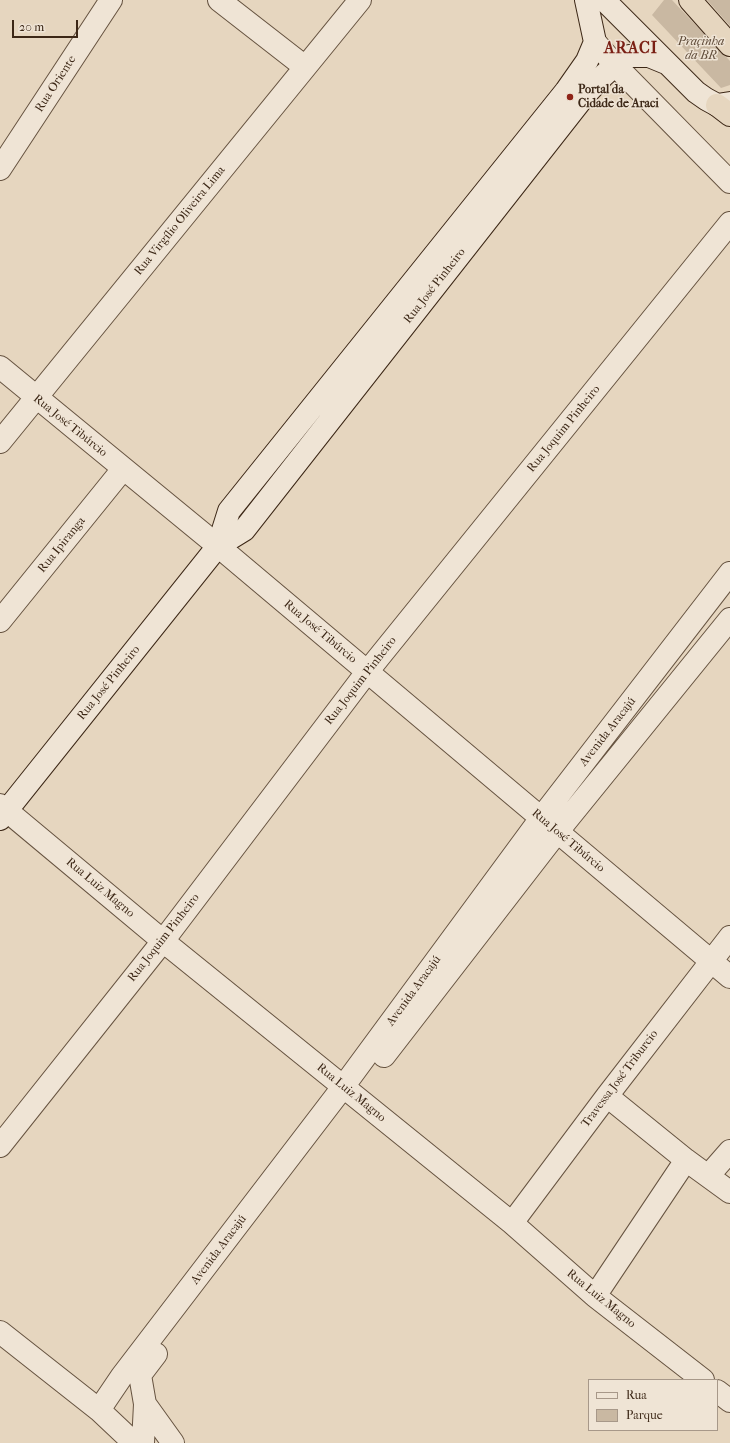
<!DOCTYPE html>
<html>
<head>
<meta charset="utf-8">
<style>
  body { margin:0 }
  #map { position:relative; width:730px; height:1443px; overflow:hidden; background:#e6d6bf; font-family:"IM FELL French Canon",serif }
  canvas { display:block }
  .legend { position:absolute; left:588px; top:1379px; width:130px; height:52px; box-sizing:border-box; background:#efe4d5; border:1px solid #a79889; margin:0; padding:5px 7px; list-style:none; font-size:12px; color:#3c2716 }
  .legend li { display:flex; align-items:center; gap:8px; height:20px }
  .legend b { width:20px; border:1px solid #a79889 }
  .scale { position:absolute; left:12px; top:20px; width:66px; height:18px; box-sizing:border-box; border:2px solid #3c2716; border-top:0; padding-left:5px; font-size:12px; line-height:14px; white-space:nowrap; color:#3c2716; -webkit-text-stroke:3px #efe4d5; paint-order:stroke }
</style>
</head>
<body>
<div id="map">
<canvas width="730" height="1443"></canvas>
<ul class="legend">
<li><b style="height:5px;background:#efe4d5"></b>Rua</li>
<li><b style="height:11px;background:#c9b8a2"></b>Parque</li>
</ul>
<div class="scale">20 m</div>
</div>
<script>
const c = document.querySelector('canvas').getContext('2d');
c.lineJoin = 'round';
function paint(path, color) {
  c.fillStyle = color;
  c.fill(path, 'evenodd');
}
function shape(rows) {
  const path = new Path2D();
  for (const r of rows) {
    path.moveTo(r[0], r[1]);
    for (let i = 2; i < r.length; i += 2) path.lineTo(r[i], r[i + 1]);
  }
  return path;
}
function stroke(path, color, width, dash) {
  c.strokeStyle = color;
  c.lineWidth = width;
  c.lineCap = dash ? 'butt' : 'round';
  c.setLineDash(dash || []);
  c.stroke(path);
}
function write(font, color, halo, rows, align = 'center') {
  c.font = font + ' "IM FELL French Canon",serif';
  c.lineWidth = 3;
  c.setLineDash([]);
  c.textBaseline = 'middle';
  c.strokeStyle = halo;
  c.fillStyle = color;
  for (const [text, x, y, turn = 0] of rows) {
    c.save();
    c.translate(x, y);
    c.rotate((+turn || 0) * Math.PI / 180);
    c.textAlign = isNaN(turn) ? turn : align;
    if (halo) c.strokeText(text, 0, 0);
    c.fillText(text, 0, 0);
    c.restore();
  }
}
paint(shape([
  [664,0,672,0,730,61,730,85,721,88,652,15],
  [707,0,730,0,730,26]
]), '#c9b8a2');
const minor = shape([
  [219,0,305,67],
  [595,42,615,65,730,182],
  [0,169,111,0],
  [0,367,218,546,730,977],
  [0,442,360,0],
  [0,621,123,469],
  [0,805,163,941,512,1223,595,1296,703,1380],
  [384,1056,558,831,730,619],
  [607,1096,686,1160,730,1192],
  [0,1146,163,941,367,672,730,223],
  [709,1175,730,1151],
  [512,1223,607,1096,730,937],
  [595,1296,686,1160],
  [0,1332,99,1410,134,1443],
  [717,1391,730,1401],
  [145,1404,173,1443],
  [99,1410,122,1376,343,1087,541,818,730,573],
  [143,1443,145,1404,140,1375,156,1354]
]);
const secondary = shape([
  [604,0,696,92,706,99,717,105,730,103],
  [218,546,229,511,566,91,587,61,595,42,586,0],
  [0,819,218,546,244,530,586,94,604,75,615,65,629,56,649,56,666,63]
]);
const trunk = shape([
  [690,0,730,45],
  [717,105,730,115]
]);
stroke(minor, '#665340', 24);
stroke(secondary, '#3c2716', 24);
stroke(trunk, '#3c2716', 24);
stroke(minor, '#efe4d5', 22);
stroke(secondary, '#efe4d5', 22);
stroke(trunk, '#e6d6bf', 22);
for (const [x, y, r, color] of [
  [570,97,4,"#8f2418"]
]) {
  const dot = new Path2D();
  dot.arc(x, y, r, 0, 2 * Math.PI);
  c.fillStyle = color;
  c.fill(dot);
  stroke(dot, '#efe4d5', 1.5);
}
write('italic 12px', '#5f4b39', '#efe4d5', [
  ["Praçinha",701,42],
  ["da BR",701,56]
]);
write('12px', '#3c2716', '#efe4d5', [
  ["Rua Oriente",56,84,-57],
  ["Rua Virgílio Oliveira Lima",180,221,-51],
  ["Rua José Pinheiro",435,286,-52],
  ["Rua José Tibúrcio",70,426,39],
  ["Rua Joquim Pinheiro",564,429,-51],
  ["Rua Ipiranga",62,545,-51],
  ["Rua José Tibúrcio",320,632,40],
  ["Rua Joquim Pinheiro",361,681,-52],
  ["Rua José Pinheiro",109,683,-51],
  ["Avenida Aracajú",608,732,-52],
  ["Rua José Tibúrcio",568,841,40],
  ["Rua Luiz Magno",100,888,40],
  ["Rua Joquim Pinheiro",164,938,-52],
  ["Avenida Aracajú",414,991,-54],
  ["Travessa José Triburcio",620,1079,-53],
  ["Rua Luiz Magno",351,1093,39],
  ["Avenida Aracajú",219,1250,-53],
  ["Rua Luiz Magno",601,1299,39]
]);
write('bold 12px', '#3c2716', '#efe4d5', [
  ["Portal da",578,90],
  ["Cidade de Araci",578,104]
], 'left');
c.letterSpacing = '1px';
write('bold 16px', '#7a1f14', '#efe4d5', [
  ["ARACI",631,49]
]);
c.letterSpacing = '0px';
</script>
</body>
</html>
